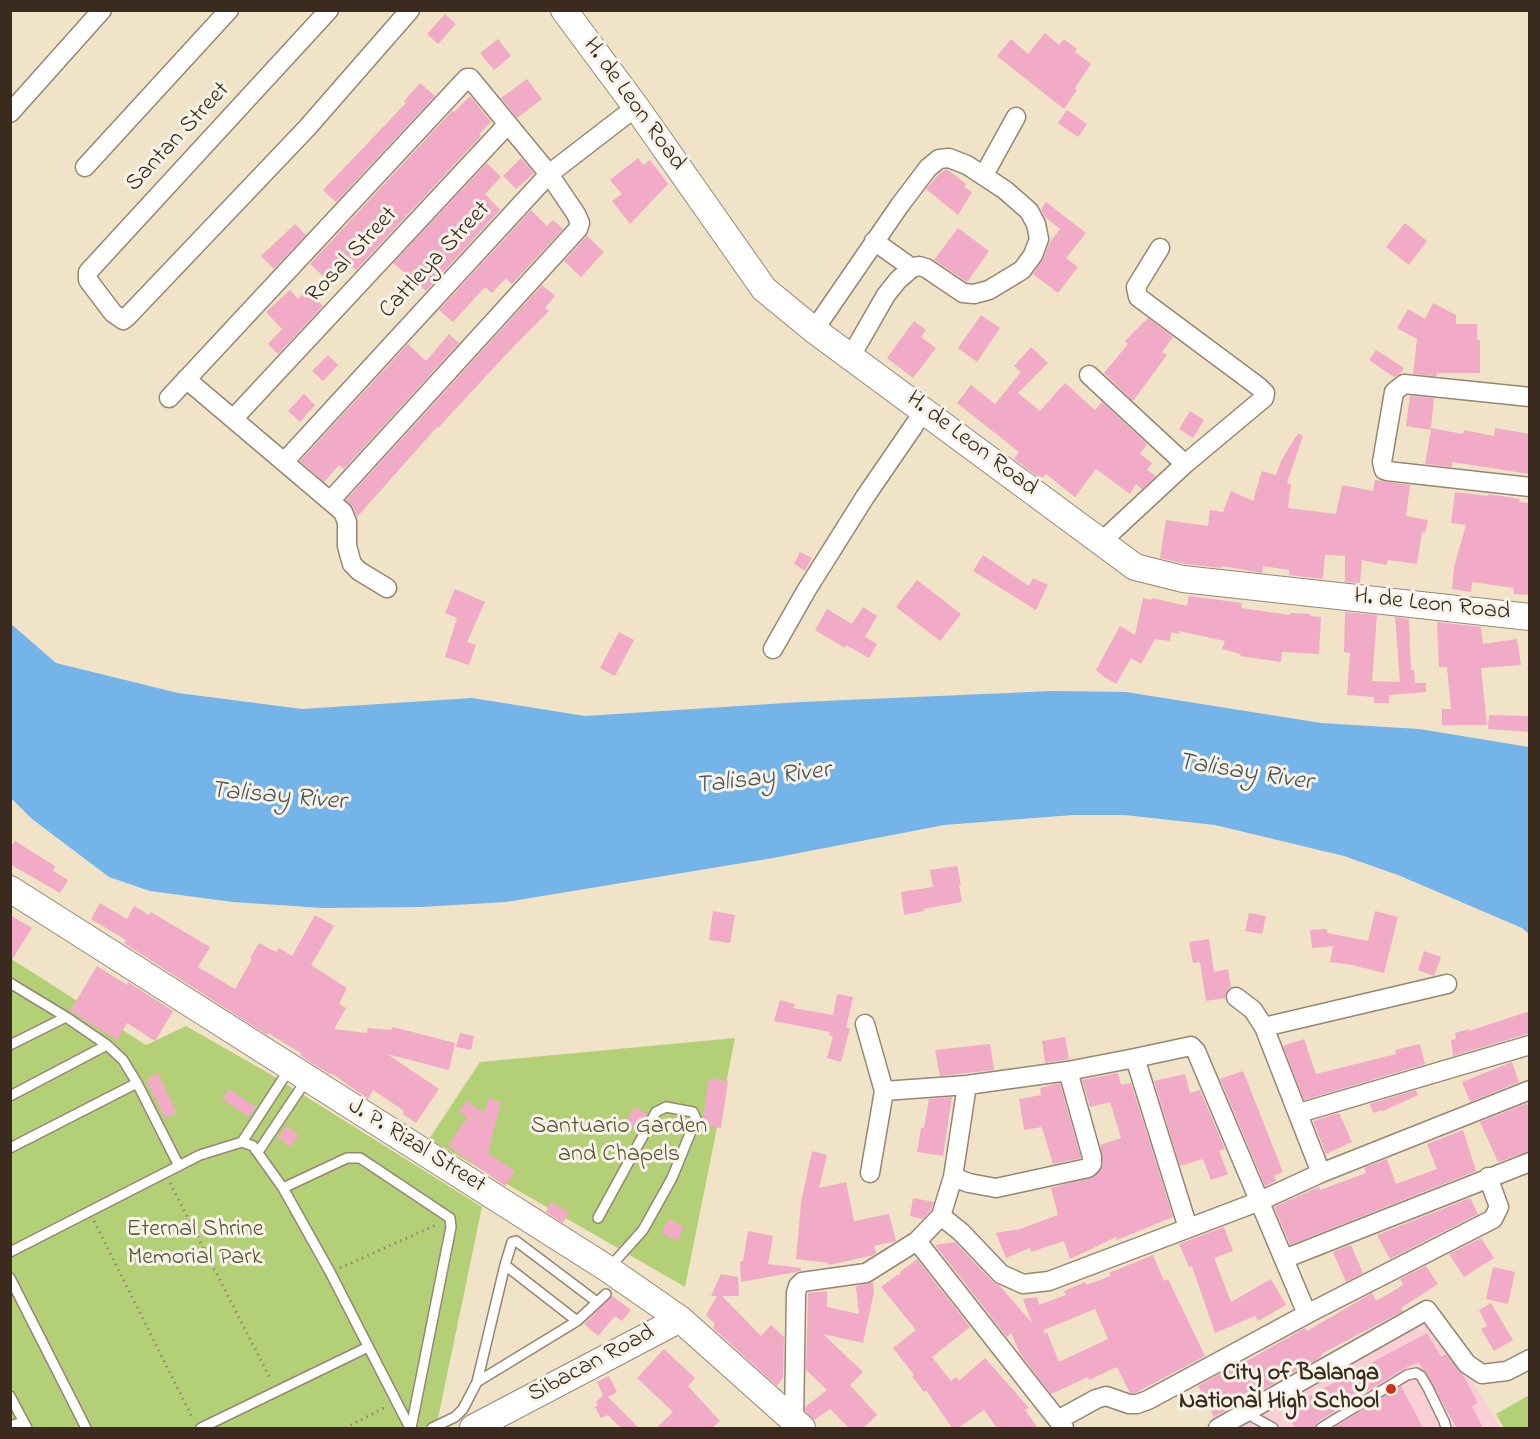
<!DOCTYPE html>
<html>
<head>
<meta charset="utf-8">
<style>
  body { margin:0 }
  #map { position:relative; width:1540px; height:1439px; overflow:hidden; background:#f0e3c8; font-family:"Indie Flower",sans-serif }
  canvas { display:block }
  .frame { position:absolute; inset:0; border:12px solid #3b2a1e; pointer-events:none }
</style>
</head>
<body>
<div id="map">
<canvas width="1540" height="1439"></canvas>
<div class="frame"></div>
</div>
<script>
const c = document.querySelector('canvas').getContext('2d');
c.lineJoin = 'round';
function paint(path, color) {
  c.fillStyle = color;
  c.fill(path, 'evenodd');
}
function shape(rows) {
  const path = new Path2D();
  for (const r of rows) {
    path.moveTo(r[0], r[1]);
    for (let i = 2; i < r.length; i += 2) path.lineTo(r[i], r[i + 1]);
  }
  return path;
}
function stroke(path, color, width, dash) {
  c.strokeStyle = color;
  c.lineWidth = width;
  c.lineCap = dash ? 'butt' : 'round';
  c.setLineDash(dash || []);
  c.stroke(path);
}
function write(font, color, halo, rows, align = 'center') {
  c.font = font + ' "Indie Flower",sans-serif';
  c.lineWidth = 6;
  c.setLineDash([]);
  c.textBaseline = 'middle';
  c.strokeStyle = halo;
  c.fillStyle = color;
  for (const [text, x, y, turn = 0] of rows) {
    c.save();
    c.translate(x, y);
    c.rotate((+turn || 0) * Math.PI / 180);
    c.textAlign = isNaN(turn) ? turn : align;
    if (halo) c.strokeText(text, 0, 0);
    c.fillText(text, 0, 0);
    c.restore();
  }
}
paint(shape([
  [1426,1323,1453,1349,1501,1428,1232,1428]
]), '#f7cfd5');
paint(shape([
  [10,958,146,1045,186,1026,270,1074,482,1207,436,1428,11,1428],
  [735,1038,685,1287,429,1139,480,1062],
  [1529,1395,1529,1428,1504,1428,1496,1414]
]), '#b4d077');
paint(shape([
  [10,623,56,663,178,693,302,709,472,698,585,716,801,702,1053,691,1126,692,1321,723,1419,729,1529,747,1529,934,1522,928,1398,875,1344,856,1215,825,1124,815,1073,815,944,825,773,858,506,902,421,907,323,908,233,902,150,891,109,877,32,819,11,798]
]), '#74b4e8');
paint(shape([
  [445,14,456,24,438,44,427,34],
  [1045,33,1059,45,1064,39,1077,49,1075,52,1091,64,1075,88,1077,90,1064,109,997,56,1011,39,1028,54],
  [498,39,511,56,494,70,480,53],
  [527,79,542,99,517,118,501,98],
  [420,83,435,96,336,202,323,190,406,103,404,101],
  [470,96,491,122,479,134,481,136,356,270,344,259,325,278,310,264,452,111,454,112],
  [1067,110,1087,124,1078,137,1058,123],
  [521,158,534,173,516,189,503,176],
  [638,158,643,165,650,160,668,184,630,224,612,201,622,194,610,180],
  [487,163,501,177,485,194,500,210,426,291,393,263],
  [947,169,966,184,964,187,972,192,958,215,926,189,940,173],
  [1046,202,1086,233,1066,258,1078,267,1058,293,1033,274,1043,259,1050,242,1060,229,1044,216,1041,209],
  [531,210,547,226,553,220,563,229,512,284,506,278,492,293,485,287,453,322,439,310],
  [1405,223,1427,241,1409,265,1386,247],
  [295,224,306,235,274,269,261,256],
  [958,228,989,251,967,282,934,260],
  [587,236,604,252,581,277,564,261],
  [542,285,555,296,545,308,549,311,514,346,438,428,437,427,357,517,353,507,346,500],
  [290,290,298,299,306,290,323,306,278,354,268,344,282,329,266,312],
  [1433,303,1456,315,1456,324,1477,324,1477,340,1480,340,1480,373,1437,373,1436,376,1413,374,1417,339,1397,328,1408,309,1425,319],
  [981,315,1000,328,977,362,958,348],
  [1148,318,1173,337,1162,352,1167,355,1133,401,1104,373,1128,344,1125,341],
  [914,321,926,330,921,337,936,348,913,378,887,358],
  [449,334,459,343,344,469,339,465,324,482,300,461,408,344,426,361],
  [1031,347,1048,363,1018,393,1040,411,1065,383,1095,410,1102,402,1147,444,1140,454,1152,463,1147,470,1156,476,1142,489,1136,484,1130,494,1096,469,1075,497,1046,474,1041,479,1014,459,1019,452,957,403,971,385,995,404,1021,372,1014,366],
  [1376,350,1404,368,1400,374,1394,377,1369,360],
  [328,355,338,365,323,381,312,371],
  [304,394,315,405,300,422,288,411],
  [1410,396,1434,398,1431,428,1463,434,1464,430,1494,436,1495,428,1530,434,1530,474,1452,462,1452,467,1425,464,1431,430,1406,426],
  [1190,411,1204,420,1193,438,1179,429],
  [1298,433,1303,436,1287,483,1291,484,1288,508,1336,514,1342,485,1373,491,1375,480,1410,485,1406,516,1428,520,1425,533,1422,532,1417,564,1388,560,1386,565,1362,560,1360,583,1345,582,1345,556,1325,555,1323,579,1289,575,1289,570,1263,566,1262,573,1222,566,1221,568,1186,564,1160,558,1166,520,1208,526,1210,510,1223,512,1231,491,1253,501,1262,471,1276,475,1281,461],
  [1455,492,1488,496,1488,494,1520,499,1519,502,1530,503,1530,595,1514,594,1514,588,1472,582,1471,592,1452,589,1454,567,1466,525,1451,523],
  [800,552,812,558,805,571,794,564],
  [983,555,1029,586,1033,578,1048,585,1036,610,973,571],
  [917,580,961,614,940,641,896,607],
  [455,589,485,602,467,642,476,645,469,665,445,657,457,618,445,613],
  [1189,596,1242,603,1241,608,1290,615,1290,613,1310,614,1310,616,1321,617,1319,654,1282,652,1281,662,1240,656,1241,654,1222,649,1225,641,1179,631,1179,634,1171,632,1170,641,1155,639,1141,664,1131,658,1116,684,1104,677,1096,670,1120,626,1135,635,1143,598,1151,600,1152,598,1187,606],
  [863,607,877,616,865,637,877,644,869,658,846,645,845,648,815,630,827,609,852,624],
  [1345,612,1377,615,1372,681,1400,682,1395,617,1409,619,1411,670,1414,670,1415,683,1426,683,1426,692,1389,695,1389,703,1374,703,1374,697,1347,695,1350,653,1344,652],
  [1437,622,1481,627,1483,644,1517,639,1521,665,1481,668,1487,725,1442,725,1442,709,1451,709,1447,667,1439,667],
  [619,632,634,640,615,676,600,668],
  [1489,715,1530,716,1530,732,1488,729],
  [15,841,55,866,53,871,68,880,60,893,10,864,10,849],
  [957,866,961,885,959,885,962,902,923,909,924,911,904,915,901,892,933,887,930,870],
  [100,903,127,919,134,906,149,915,151,912,210,947,198,967,235,989,252,959,250,958,259,943,276,952,279,948,292,956,315,915,334,926,311,965,347,988,339,1004,346,1008,334,1029,367,1033,368,1028,391,1030,393,1027,455,1043,449,1070,387,1054,439,1089,416,1123,403,1114,404,1111,373,1090,368,1099,331,1073,330,1074,316,1066,300,1055,301,1053,268,1033,267,1035,124,943,126,940,91,919],
  [713,911,735,915,730,943,709,940],
  [1375,911,1398,917,1384,973,1352,965,1330,962,1333,946,1312,948,1310,930,1327,929,1327,933,1368,941],
  [1249,913,1266,916,1262,934,1245,931],
  [10,915,32,928,10,963],
  [1209,939,1214,972,1228,969,1231,987,1227,991,1225,998,1206,1001,1200,962,1193,963,1189,942],
  [1424,951,1441,957,1434,976,1418,970],
  [97,966,127,985,128,982,173,1011,155,1041,127,1023,117,1040,70,1011],
  [837,994,853,997,846,1028,850,1028,841,1062,827,1058,833,1036,829,1035,830,1032,774,1021,780,1000,795,1004,793,1008,833,1015],
  [1530,1011,1530,1033,1453,1056,1451,1040,1456,1039,1455,1033,1469,1029,1469,1031],
  [460,1033,474,1036,471,1050,456,1047],
  [1065,1037,1069,1059,1045,1063,1042,1041],
  [1304,1039,1316,1074,1396,1054,1395,1050,1420,1044,1425,1064,1304,1100,1283,1046],
  [990,1044,994,1070,940,1076,935,1050],
  [1512,1062,1519,1082,1470,1102,1462,1082],
  [1243,1071,1283,1172,1274,1176,1276,1181,1265,1186,1220,1079],
  [158,1073,177,1113,165,1118,146,1080],
  [1118,1073,1121,1085,1131,1083,1173,1217,1117,1240,1116,1237,1070,1259,1064,1241,1031,1252,1030,1248,1006,1258,996,1233,1020,1229,1058,1215,1051,1188,1095,1176,1103,1164,1100,1145,1121,1138,1110,1102,1090,1107,1082,1080],
  [1185,1074,1190,1093,1200,1090,1225,1149,1219,1151,1228,1174,1211,1180,1203,1159,1180,1166,1154,1081],
  [709,1078,728,1081,721,1128,702,1125],
  [1060,1083,1081,1158,1053,1164,1042,1127,1024,1130,1019,1099,1041,1095,1040,1088],
  [229,1089,256,1107,249,1117,222,1099],
  [1416,1090,1418,1095,1383,1111,1382,1110,1373,1113,1370,1104],
  [952,1097,943,1156,917,1152,921,1128,924,1128,929,1099],
  [488,1099,501,1102,488,1153,515,1171,505,1186,448,1146,467,1117,459,1111,467,1101,484,1113],
  [1527,1103,1530,1110,1530,1151,1498,1162,1480,1122],
  [634,1107,647,1114,639,1130,626,1123],
  [1339,1113,1352,1142,1326,1154,1313,1121],
  [286,1126,299,1135,291,1147,278,1138],
  [1463,1130,1476,1171,1290,1245,1274,1207,1319,1187,1320,1190,1366,1173,1364,1168,1387,1159,1396,1184,1437,1169,1427,1144],
  [812,1151,827,1155,819,1188,846,1182,854,1221,889,1214,896,1241,874,1246,876,1253,874,1255,829,1265,828,1263,796,1259,801,1203],
  [913,1198,934,1202,931,1210,923,1219,910,1216],
  [1470,1198,1478,1214,1390,1259,1377,1235],
  [551,1202,569,1212,563,1223,546,1212],
  [669,1219,684,1227,677,1241,661,1233],
  [1224,1227,1233,1251,1214,1258,1231,1302,1271,1279,1286,1305,1258,1321,1255,1316,1215,1333,1192,1266,1189,1267,1179,1244],
  [748,1231,773,1236,768,1264,801,1268,801,1271,741,1282,740,1261,743,1261],
  [1481,1238,1494,1258,1464,1277,1449,1254],
  [955,1242,993,1282,999,1285,1032,1323,1023,1299,1037,1297,1039,1305,1066,1295,1064,1291,1085,1282,1086,1285,1111,1276,1109,1273,1153,1255,1164,1281,1168,1279,1205,1356,1135,1393,1130,1393,1117,1367,1089,1380,1088,1377,1051,1394,1021,1355,1011,1333,1007,1337,935,1245],
  [1095,1309,1108,1339,1059,1362,1047,1332,1044,1334,1044,1330],
  [1351,1245,1363,1273,1346,1282,1333,1252],
  [917,1259,970,1327,932,1357,951,1381,956,1377,959,1381,985,1358,1029,1408,1025,1410,1038,1428,997,1428,984,1410,958,1428,952,1428,926,1390,924,1392,912,1376,914,1375,893,1348,916,1330,881,1287,897,1275,900,1275,900,1272],
  [1426,1266,1438,1284,1401,1308,1403,1311,1321,1354,1321,1357,1214,1417,1198,1386,1228,1369,1229,1371,1305,1328,1307,1331,1372,1293,1376,1301,1403,1285,1400,1279],
  [1493,1267,1515,1272,1508,1304,1486,1299],
  [721,1274,738,1277,739,1296,722,1296,761,1336,771,1325,784,1337,783,1378,777,1386,713,1328,715,1324,706,1315,717,1296,711,1296],
  [873,1282,874,1292,863,1343,823,1334,863,1372,850,1385,877,1415,863,1428,849,1428,830,1409,814,1420,805,1411,805,1407,827,1390,806,1370,808,1293,827,1291,827,1307,859,1314,856,1286],
  [612,1296,631,1310,622,1321,615,1316,598,1336,584,1324],
  [1491,1303,1513,1340,1494,1351,1481,1329,1487,1326,1479,1310],
  [1427,1333,1441,1357,1446,1354,1463,1375,1478,1403,1472,1406,1483,1428,1457,1428,1419,1362,1403,1369,1317,1422,1314,1428,1295,1428,1285,1409],
  [664,1349,695,1378,688,1386,720,1421,712,1428,656,1428,673,1412,637,1378],
  [609,1376,617,1392,608,1397,639,1428,621,1428,608,1415,601,1418,595,1407,598,1405,596,1402,603,1395,597,1382],
  [1401,1386,1423,1428,1333,1428]
]), '#f1abc6');
const lane = shape([
  [10,983,66,1017,107,1045,123,1060,137,1083,179,1166],
  [10,1045,66,1017],
  [10,1096,107,1045],
  [242,1142,290,1068],
  [10,1148,137,1083],
  [258,1152,307,1079],
  [283,1188,347,1158,360,1158,450,1218,451,1227,411,1428],
  [598,1218,656,1112,666,1107,693,1112,696,1119,672,1178,643,1230,609,1268],
  [10,1252,200,1155,242,1142,253,1146,283,1188,330,1272,410,1428],
  [505,1265,512,1242,516,1241,597,1302],
  [10,1278,86,1428],
  [477,1382,577,1321,606,1294],
  [10,1396,27,1428],
  [1246,1413,1273,1428],
  [10,1426,23,1422],
  [201,1428,368,1347],
  [432,1428,455,1417,463,1409,477,1382,505,1265,577,1321],
  [1321,1428,1407,1375,1416,1373,1421,1376,1428,1388,1444,1421,1446,1428]
]);
const street = shape([
  [329,10,88,272,88,280,113,313,123,320,127,317,307,128,410,10],
  [10,113,102,10],
  [85,167,229,10],
  [984,175,1016,117],
  [874,241,912,268],
  [814,330,900,205,928,168,939,159,949,158,967,165,1005,190,1029,211,1036,224,1039,239,1033,255,1022,270,989,290,974,294,963,293,926,268,919,266,912,268,898,280,886,295,851,356],
  [1089,375,1185,464],
  [186,379,343,512,347,522,347,546,352,564,359,571,387,588],
  [1530,397,1404,384,1394,392,1382,462,1384,470,1387,471,1530,487],
  [169,398,467,78,470,78,549,174,576,214,580,223,578,229,330,501],
  [233,419,507,125],
  [284,462,549,174,636,107],
  [1101,542,1185,464,1264,398,1265,393,1259,387,1138,297,1136,287,1160,248],
  [773,649,806,591,865,497,924,411],
  [1236,997,1253,1010,1264,1027],
  [865,1024,884,1091],
  [1135,1058,1191,1046,1196,1051,1307,1314],
  [1068,1071,1135,1058,1188,1228],
  [1299,1113,1530,1045],
  [870,1173,884,1091,967,1085,1068,1071,1092,1157,1092,1164,1088,1168,996,1188,969,1183,953,1177],
  [1321,1173,1264,1027,1447,984],
  [941,1216,953,1177,967,1085],
  [917,1241,1064,1428],
  [1284,1259,1530,1162],
  [794,1420,796,1293,798,1286,802,1282,866,1273,917,1241,941,1216,961,1232,1001,1274,1023,1284,1049,1281,1260,1201,1321,1173,1530,1090],
  [1058,1420,1096,1399,1106,1396,1129,1404,1137,1404,1148,1400,1307,1314,1493,1219,1499,1207,1488,1177],
  [1218,1428,1427,1310,1467,1364,1482,1374,1507,1371,1530,1359]
]);
const secondary = shape([
  [564,10,636,107,764,289,814,330,1135,567,1183,579,1530,617],
  [10,889,608,1269,680,1319,802,1428],
  [473,1428,680,1319]
]);
stroke(lane, '#968673', 12);
stroke(street, '#968673', 21);
stroke(secondary, '#968673', 28);
stroke(shape([
  [170,1183,271,1380],
  [94,1221,193,1419],
  [340,1268,438,1224],
  [345,1428,386,1407]
]), '#968673', 3, [1.5, 4.5]);
stroke(lane, '#fff', 9);
stroke(street, '#fff', 18);
stroke(secondary, '#fff', 26);
for (const [x, y, r, color] of [
  [1391,1389,6,"#c8321e"]
]) {
  const dot = new Path2D();
  dot.arc(x, y, r, 0, 2 * Math.PI);
  c.fillStyle = color;
  c.fill(dot);
  stroke(dot, '#f7f3e8', 2);
}
write('24px', '#3b2a1e', '#f7f3e8', [
  ["H. de Leon Road",633,105,54],
  ["Santan Street",179,138,-47],
  ["Rosal Street",353,256,-47],
  ["Cattleya Street",436,261,-47],
  ["H. de Leon Road",971,445,37],
  ["H. de Leon Road",1432,606,6],
  ["J. P. Rizal Street",416,1147,32],
  ["Sibacan Road",592,1365,-28]
]);
write('24px', '#595434', '#f7f3e8', [
  ["Santuario Garden",619,1128],
  ["and Chapels",619,1156],
  ["Eternal Shrine",195,1231],
  ["Memorial Park",195,1259]
]);
write('bold 24px', '#3b2a1e', '#f7f3e8', [
  ["City of Balanga",1379,1375],
  ["National High School",1379,1403]
], 'right');
write('italic 26px', '#4c535b', '#f7f3e8', [
  ["Talisay River",1245,774,9],
  ["Talisay River",763,780,-7],
  ["Talisay River",278,798,5]
]);
</script>
</body>
</html>
